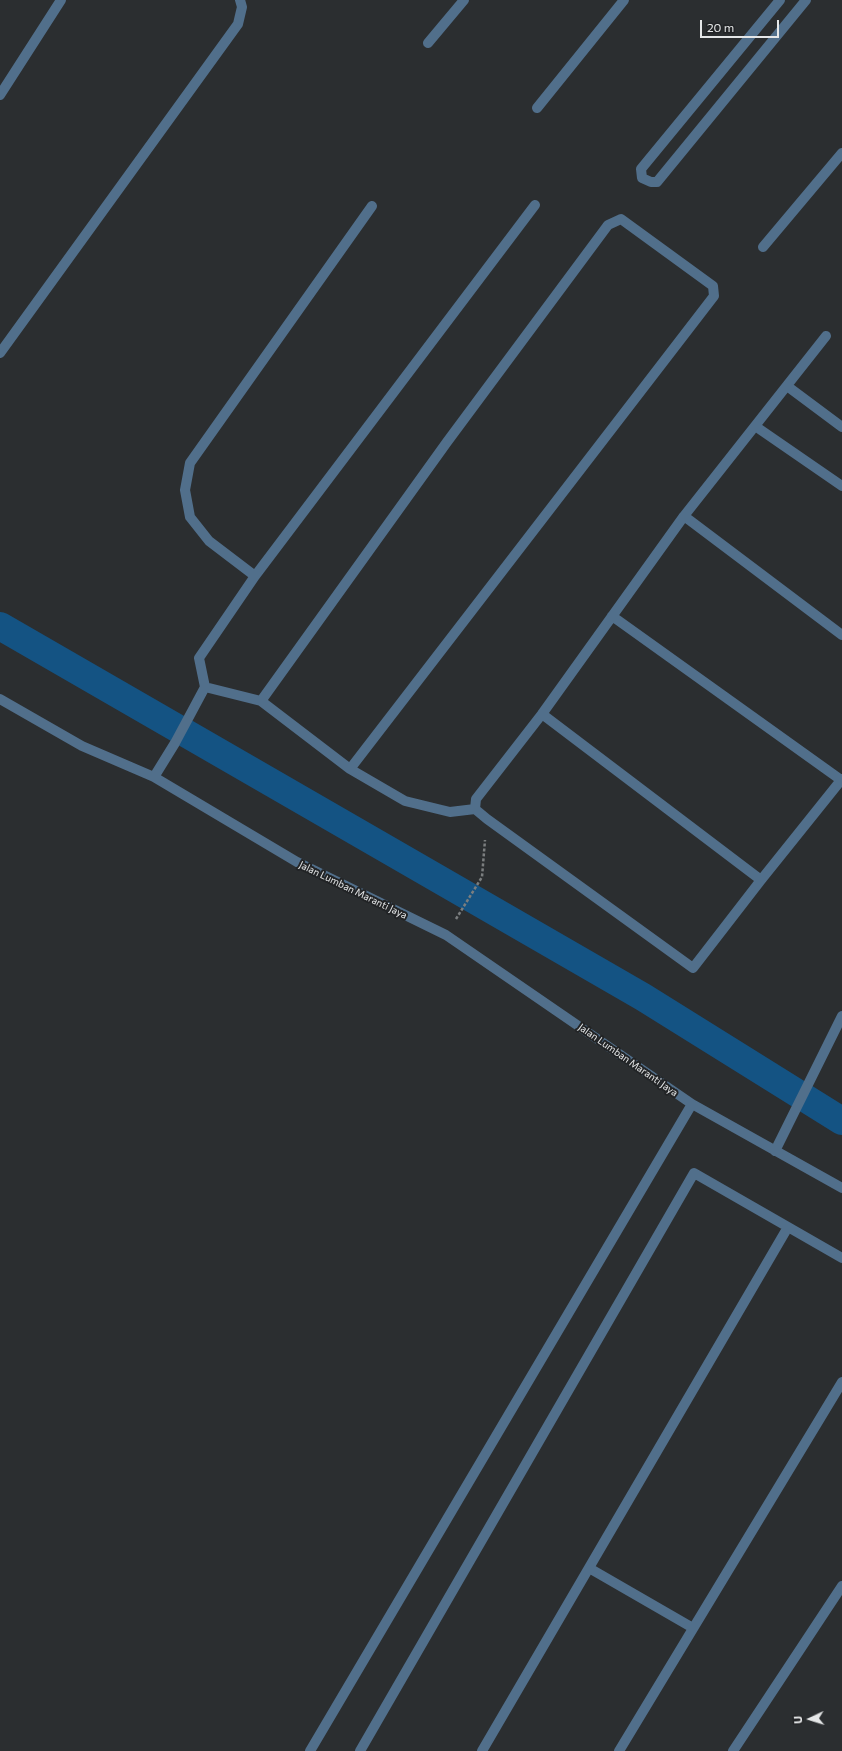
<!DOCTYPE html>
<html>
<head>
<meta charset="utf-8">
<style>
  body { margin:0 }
  #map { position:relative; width:842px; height:1751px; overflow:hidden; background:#2b2e30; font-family:Commissioner,sans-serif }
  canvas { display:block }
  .north { position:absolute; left:790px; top:1699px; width:40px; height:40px; -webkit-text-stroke:3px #222426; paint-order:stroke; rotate:266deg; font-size:11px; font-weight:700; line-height:16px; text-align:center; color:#e5e7e8 }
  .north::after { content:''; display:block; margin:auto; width:14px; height:18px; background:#e5e7e8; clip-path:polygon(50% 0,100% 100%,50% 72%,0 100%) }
  .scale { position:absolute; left:700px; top:20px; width:79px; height:18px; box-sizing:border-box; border:2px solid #e5e7e8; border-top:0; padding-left:5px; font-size:12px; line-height:14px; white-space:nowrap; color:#e5e7e8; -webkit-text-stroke:3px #222426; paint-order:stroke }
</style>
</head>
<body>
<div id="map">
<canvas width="842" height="1751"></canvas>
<div class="north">U</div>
<div class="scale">20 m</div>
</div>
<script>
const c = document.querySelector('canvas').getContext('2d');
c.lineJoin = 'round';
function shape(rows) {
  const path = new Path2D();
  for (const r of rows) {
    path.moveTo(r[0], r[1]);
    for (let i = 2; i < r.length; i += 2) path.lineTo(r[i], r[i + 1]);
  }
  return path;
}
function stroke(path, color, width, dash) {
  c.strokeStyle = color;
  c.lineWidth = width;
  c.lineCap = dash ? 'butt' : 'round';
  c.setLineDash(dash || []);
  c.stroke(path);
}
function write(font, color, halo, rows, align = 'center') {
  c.font = font + ' Commissioner,sans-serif';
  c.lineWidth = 4;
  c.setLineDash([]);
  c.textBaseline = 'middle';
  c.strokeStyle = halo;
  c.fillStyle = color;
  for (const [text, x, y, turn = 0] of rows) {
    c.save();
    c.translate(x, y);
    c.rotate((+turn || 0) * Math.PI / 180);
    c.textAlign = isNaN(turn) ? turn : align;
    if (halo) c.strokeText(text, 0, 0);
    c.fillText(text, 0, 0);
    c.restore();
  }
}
stroke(shape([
  [0,626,643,997,842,1121]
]), '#145383', 28);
stroke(shape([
  [456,919,482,877,485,840]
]), '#7b7e7f', 2.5, [3, 2]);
stroke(shape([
  [780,0,641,169,642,178,651,182,657,182,806,0],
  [428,43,464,0],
  [0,95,61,0],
  [537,108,624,0],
  [763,247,842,153],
  [826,336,684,516,542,714,476,799,475,809,487,819,693,968,761,880,842,779],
  [0,353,238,24,242,7,240,0],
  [787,386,842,427],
  [755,426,842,486],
  [684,516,842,635],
  [255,576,209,541,190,517,185,490,190,463,372,206],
  [612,616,841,780],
  [205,687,261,701,350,769,405,801,450,812,475,809],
  [0,699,82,746,154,777,297,862,446,935,692,1104,842,1188],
  [261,701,447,442,608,225,621,219,713,286,714,296,350,769],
  [542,714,761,880],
  [154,777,175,743,205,687,199,658,255,576,535,205],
  [775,1151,842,1016],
  [589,1568,693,1628],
  [310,1751,692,1104],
  [360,1751,694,1173,842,1258],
  [482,1751,788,1227],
  [619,1751,842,1382],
  [733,1751,842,1586]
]), '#516f8b', 10);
write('10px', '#e5e7e8', '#222426', [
  ["Jalan Lumban Maranti Jaya",353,890,26],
  ["Jalan Lumban Maranti Jaya",628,1060,35]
]);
</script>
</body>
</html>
